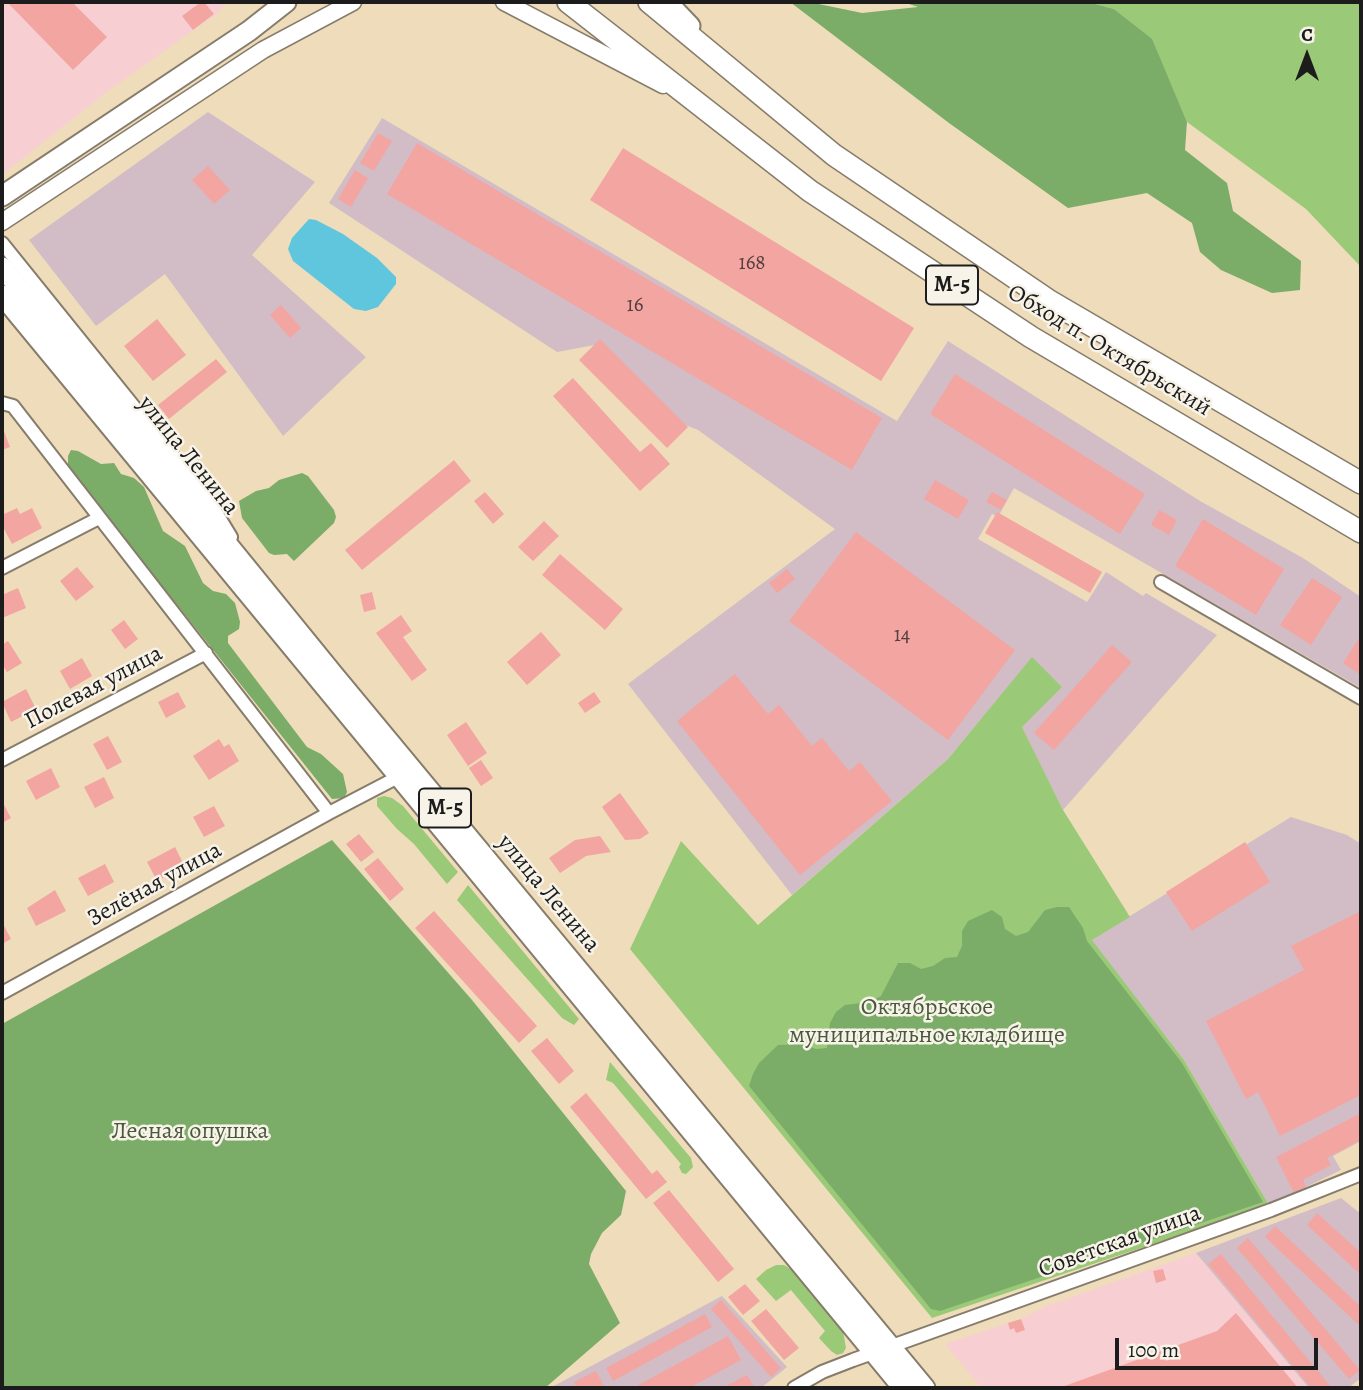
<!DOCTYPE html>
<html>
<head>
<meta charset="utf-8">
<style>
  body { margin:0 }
  #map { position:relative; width:1363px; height:1390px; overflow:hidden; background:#efdcba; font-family:Alegreya,serif }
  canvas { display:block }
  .frame { position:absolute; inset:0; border:4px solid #1c1c1c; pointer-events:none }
  .north { position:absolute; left:1272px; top:21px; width:70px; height:70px; -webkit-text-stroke:5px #f7f3e8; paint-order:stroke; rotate:0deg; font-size:19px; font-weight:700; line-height:28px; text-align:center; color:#1c1c1c }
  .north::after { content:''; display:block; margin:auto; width:24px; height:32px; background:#1c1c1c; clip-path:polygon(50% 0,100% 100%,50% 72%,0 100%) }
  .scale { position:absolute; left:1115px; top:1338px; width:203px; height:32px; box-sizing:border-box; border:4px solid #1c1c1c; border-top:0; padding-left:9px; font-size:21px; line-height:24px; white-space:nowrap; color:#1c1c1c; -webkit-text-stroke:5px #f7f3e8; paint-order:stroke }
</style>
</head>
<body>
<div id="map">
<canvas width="1363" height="1390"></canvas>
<div class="frame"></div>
<div class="north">С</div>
<div class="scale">100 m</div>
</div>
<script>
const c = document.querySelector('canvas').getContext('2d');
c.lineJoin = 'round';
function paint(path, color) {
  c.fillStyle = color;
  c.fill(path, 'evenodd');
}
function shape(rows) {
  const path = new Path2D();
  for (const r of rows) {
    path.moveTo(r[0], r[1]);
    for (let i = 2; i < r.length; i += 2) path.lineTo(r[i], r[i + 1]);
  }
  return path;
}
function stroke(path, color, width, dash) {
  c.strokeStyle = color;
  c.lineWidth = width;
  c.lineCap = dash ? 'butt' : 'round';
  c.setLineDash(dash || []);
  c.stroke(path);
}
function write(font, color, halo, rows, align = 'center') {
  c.font = font + ' Alegreya,serif';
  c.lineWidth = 5;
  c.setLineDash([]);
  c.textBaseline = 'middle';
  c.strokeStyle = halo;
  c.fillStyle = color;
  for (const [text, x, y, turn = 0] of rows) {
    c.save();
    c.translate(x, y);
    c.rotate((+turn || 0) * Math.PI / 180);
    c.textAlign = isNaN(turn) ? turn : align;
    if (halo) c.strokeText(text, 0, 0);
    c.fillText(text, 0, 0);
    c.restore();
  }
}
paint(shape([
  [2,2,226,2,219,12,104,94,2,175],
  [1196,1253,1309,1388,981,1388,945,1344,1021,1319,1044,1307]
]), '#f7cfd3');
paint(shape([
  [208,112,315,182,252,255,366,357,283,436,165,274,96,326,29,240],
  [382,118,897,421,948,341,1200,501,1303,558,1361,597,1361,688,1014,488,998,517,992,514,978,539,1087,602,1106,572,1143,596,1146,593,1217,635,1063,810,1021,726,1062,687,1032,658,948,759,792,895,628,684,835,529,698,430,683,424,600,344,557,352,329,203],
  [1291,817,1347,835,1361,844,1361,1141,1333,1156,1341,1170,1269,1205,1184,1060,1091,940],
  [1341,1198,1361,1214,1361,1378,1348,1388,1309,1388,1196,1253],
  [722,1296,787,1367,761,1388,550,1388]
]), '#d2bdc7');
paint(shape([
  [1088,2,1361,2,1361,267,1306,209,1187,122,1151,39,1114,9],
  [1032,657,1062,687,1022,727,1063,810,1130,917,1092,940,1184,1060,1269,1205,932,1318,630,949,681,841,758,925,948,759],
  [384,796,392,798,403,806,458,872,447,884,414,844,397,829,377,806,377,798],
  [468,885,579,1019,574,1025,562,1018,457,900],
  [610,1062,691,1158,693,1167,686,1174,682,1173,679,1167,681,1164,613,1083,606,1080],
  [776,1265,784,1265,792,1270,843,1331,846,1348,843,1353,837,1355,831,1351,819,1338,825,1331,791,1290,776,1301,756,1279,766,1270]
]), '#9ac978');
paint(shape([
  [790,2,809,2,862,13,918,7,903,2,1088,2,1114,9,1152,39,1187,122,1185,150,1227,183,1233,211,1301,261,1300,290,1272,293,1221,270,1200,252,1192,223,1147,193,1068,208,949,123],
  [71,450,78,451,101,464,114,463,121,474,134,478,144,487,163,531,185,546,203,583,213,591,226,594,235,603,240,622,239,629,228,636,228,643,307,747,321,754,343,774,347,792,344,798,332,799,68,468,68,456],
  [302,473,308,476,334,510,336,517,334,523,294,561,287,554,274,555,269,553,242,518,239,501,256,491,269,488,279,480],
  [332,840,472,1000,626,1191,621,1215,602,1233,591,1254,589,1264,620,1323,545,1388,2,1388,2,1024],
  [1057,907,1069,907,1083,928,1087,941,1182,1063,1263,1202,940,1311,931,1309,749,1086,753,1074,759,1063,778,1045,803,1044,816,1049,827,1048,830,1023,836,1012,845,1005,869,1002,881,996,898,963,910,963,921,969,933,966,945,958,957,957,962,946,962,931,968,921,992,910,1002,917,1005,929,1016,936,1028,932,1045,910]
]), '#7bad68');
paint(shape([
  [309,219,316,220,343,234,377,258,396,277,396,284,378,307,366,311,354,309,293,261,288,249,292,238]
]), '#60c6de');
paint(shape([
  [7,2,72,2,107,37,73,70],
  [201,2,204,2,214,14,193,30,182,16],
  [378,133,392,141,374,171,360,163],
  [417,143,882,418,852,470,387,194],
  [623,148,914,328,881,381,590,200],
  [208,166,230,190,214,204,192,180],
  [355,170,368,178,351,207,338,199],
  [281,305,301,328,290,338,270,315],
  [157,319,186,355,153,381,124,346],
  [600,339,688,427,667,448,579,360],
  [216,359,227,372,169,419,158,405],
  [955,374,1145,494,1120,534,930,414],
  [573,378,640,452,651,443,670,464,640,491,553,396],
  [2,426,10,447,2,450],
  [454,460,471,481,362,570,345,550],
  [935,480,969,500,958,519,924,499],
  [485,492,504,514,493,524,474,501],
  [992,492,1007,500,1001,510,986,502],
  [17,508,20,514,32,508,42,528,12,544,2,525,2,515],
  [1159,510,1177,520,1169,535,1151,525],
  [997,512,1102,572,1090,593,985,533],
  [1203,519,1284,569,1256,615,1175,566],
  [544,521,559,536,533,561,518,547],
  [856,532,1015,650,948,740,789,621],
  [560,554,623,609,605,630,542,575],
  [77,567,94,587,76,601,60,581],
  [787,569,795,579,777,593,769,583],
  [1312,578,1342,597,1311,645,1280,625],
  [18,588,26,608,2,618,2,595],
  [372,592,376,609,364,612,360,595],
  [401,615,412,631,403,637,427,670,412,681,376,633],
  [124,620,138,639,125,649,111,630],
  [541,632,561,655,527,685,507,662],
  [1361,635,1361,675,1343,663],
  [8,641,22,663,7,672,2,664,2,645],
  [1112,645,1132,662,1054,750,1034,733],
  [82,658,92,676,70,689,60,671],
  [735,674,768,714,779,705,812,746,822,738,849,771,860,762,892,801,800,875,677,721],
  [26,689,36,709,11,722,2,702],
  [178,692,186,707,166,718,158,702],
  [594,692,601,702,585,713,578,703],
  [466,722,487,753,468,766,447,735],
  [108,736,122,762,107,770,93,744],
  [219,739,224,747,229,744,239,761,209,780,193,756],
  [481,760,493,778,481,786,469,768],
  [51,768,60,787,36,800,26,781],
  [104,777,114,798,95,808,84,787],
  [620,793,649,833,640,839,625,840,602,807],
  [2,801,11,818,2,823],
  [214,806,225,826,204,837,193,817],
  [359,834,374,852,361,862,346,844],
  [600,836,611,852,586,856,560,873,549,858,575,840],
  [1245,842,1270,882,1192,931,1166,892],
  [175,847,185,867,157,881,147,862],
  [378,858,404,889,390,901,364,869],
  [105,864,114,882,88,896,78,878],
  [55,890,66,911,36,926,27,908],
  [434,911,537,1026,519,1043,415,928],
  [1361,911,1361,1095,1280,1136,1258,1092,1246,1099,1206,1021,1304,970,1291,946],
  [2,922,11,939,2,944],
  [547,1038,574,1071,559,1084,531,1051],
  [586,1093,652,1174,657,1170,667,1182,646,1199,570,1107],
  [1361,1113,1361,1140,1327,1158,1331,1165,1303,1180,1306,1187,1294,1193,1276,1157],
  [669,1190,734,1269,718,1282,653,1203],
  [1317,1213,1361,1253,1361,1275,1307,1225],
  [1275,1226,1361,1307,1361,1327,1265,1237],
  [1248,1238,1360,1370,1349,1379,1237,1248],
  [1221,1254,1332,1388,1311,1388,1208,1264],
  [1163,1269,1166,1280,1156,1283,1153,1271],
  [745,1284,760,1301,743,1315,728,1297],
  [721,1300,781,1368,771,1377,711,1309],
  [766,1309,799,1348,784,1360,751,1321],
  [1236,1313,1298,1388,1059,1388,1217,1331],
  [705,1314,712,1327,613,1381,606,1368],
  [1021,1319,1025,1330,1016,1333,1014,1328,1010,1330,1008,1323],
  [728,1336,741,1360,689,1388,633,1388],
  [596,1371,605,1388,577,1388,574,1382],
  [747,1375,755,1388,722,1388]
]), '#f3a5a1');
const street = shape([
  [2,243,206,496,231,537],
  [2,403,13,406,329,813,398,777],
  [2,568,99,518],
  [1161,582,1361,698],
  [2,760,206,653],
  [2,993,329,813],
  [794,1388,822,1372,853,1360,1271,1210,1361,1174]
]);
const secondary = shape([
  [504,2,663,85],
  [2,222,263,50,353,2]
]);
const primary = shape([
  [667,2,690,26],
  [2,196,249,31,286,2],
  [2,267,333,674,925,1388],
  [2,295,903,1388]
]);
const highway = shape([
  [568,2,810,191,1031,337,1361,532],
  [649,2,834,155,1048,300,1361,483]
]);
stroke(street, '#867c6b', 16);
stroke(secondary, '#867c6b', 19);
stroke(primary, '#867c6b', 23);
stroke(highway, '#867c6b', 24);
stroke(street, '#fff', 12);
stroke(secondary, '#fff', 16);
stroke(primary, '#fff', 19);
stroke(highway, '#fff', 21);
write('21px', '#523e3d', null, [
  ["168",752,264],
  ["16",635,306],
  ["14",902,636]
]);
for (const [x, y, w] of [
  [952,285,52],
  [445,808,52]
]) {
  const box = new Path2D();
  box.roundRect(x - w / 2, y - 19.5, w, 39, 5);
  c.fillStyle = '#f7f3e8';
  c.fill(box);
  stroke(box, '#1c1c1c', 2);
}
write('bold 23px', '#1c1c1c', null, [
  ["М-5",952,285],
  ["М-5",445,808]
]);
write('24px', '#1c1c1c', '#f7f3e8', [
  ["Обход п. Октябрьский",1109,351,31],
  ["улица Ленина",188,456,51],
  ["Полевая улица",94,688,-28],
  ["Зелёная улица",155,885,-29],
  ["улица Ленина",548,894,50],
  ["Советская улица",1120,1242,-20]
]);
write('24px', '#48593c', '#f7f3e8', [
  ["Октябрьское",927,1008],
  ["муниципальное кладбище",927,1036],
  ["Лесная опушка",190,1132]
]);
</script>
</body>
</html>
